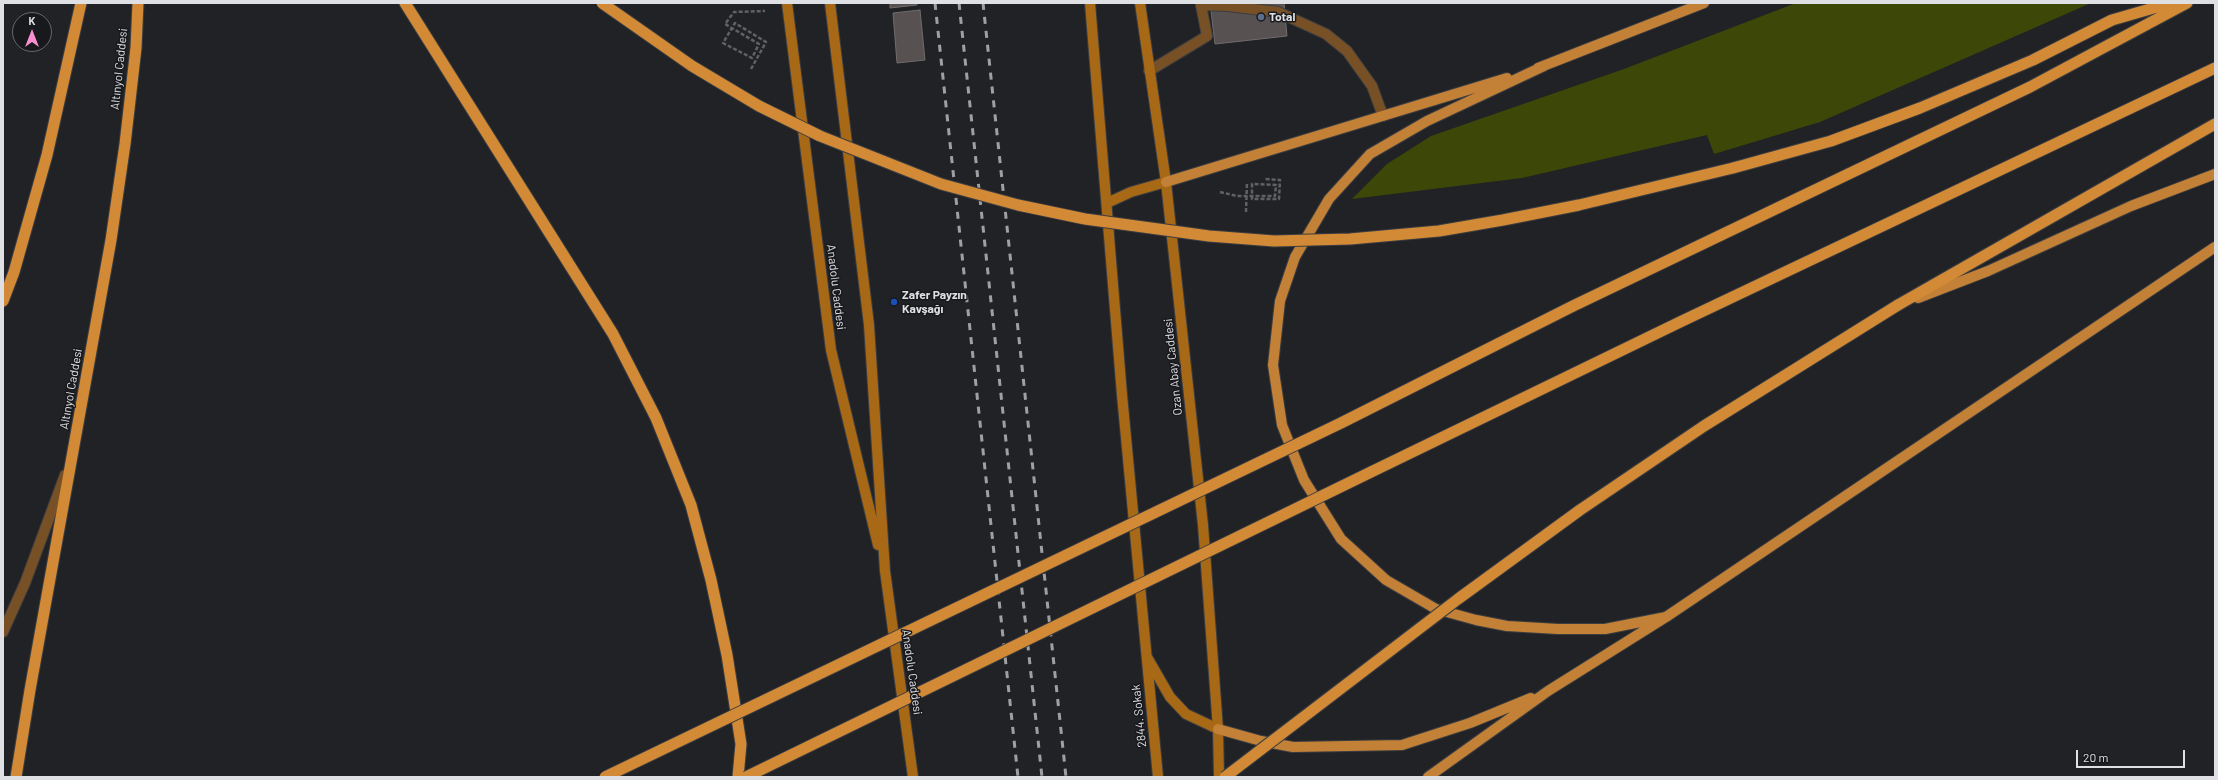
<!DOCTYPE html>
<html>
<head>
<meta charset="utf-8">
<style>
  body { margin:0 }
  #map { position:relative; width:2218px; height:780px; overflow:hidden; background:#212226; font-family:Barlow,sans-serif }
  canvas { display:block }
  .frame { position:absolute; inset:0; border:4px solid #dfe0e3; pointer-events:none }
  .north { position:absolute; left:12px; top:12px; width:40px; height:40px; box-sizing:border-box; background:#18191d; border:1px solid #68696c; border-radius:50%; rotate:0deg; font-size:11px; font-weight:700; line-height:16px; text-align:center; color:#dfe0e3 }
  .north::after { content:''; display:block; margin:auto; width:14px; height:18px; background:#f690d1; clip-path:polygon(50% 0,100% 100%,50% 72%,0 100%) }
  .scale { position:absolute; left:2076px; top:750px; width:109px; height:18px; box-sizing:border-box; border:2px solid #dfe0e3; border-top:0; padding-left:5px; font-size:12px; line-height:14px; white-space:nowrap; color:#dfe0e3; -webkit-text-stroke:3px #18191d; paint-order:stroke }
</style>
</head>
<body>
<div id="map">
<canvas width="2218" height="780"></canvas>
<div class="frame"></div>
<div class="north">K</div>
<div class="scale">20 m</div>
</div>
<script>
const c = document.querySelector('canvas').getContext('2d');
c.lineJoin = 'round';
function paint(path, color) {
  c.fillStyle = color;
  c.fill(path, 'evenodd');
}
function shape(rows) {
  const path = new Path2D();
  for (const r of rows) {
    path.moveTo(r[0], r[1]);
    for (let i = 2; i < r.length; i += 2) path.lineTo(r[i], r[i + 1]);
  }
  return path;
}
function stroke(path, color, width, dash) {
  c.strokeStyle = color;
  c.lineWidth = width;
  c.lineCap = dash ? 'butt' : 'round';
  c.setLineDash(dash || []);
  c.stroke(path);
}
function write(font, color, halo, rows, align = 'center') {
  c.font = font + ' Barlow,sans-serif';
  c.lineWidth = 3;
  c.setLineDash([]);
  c.textBaseline = 'middle';
  c.strokeStyle = halo;
  c.fillStyle = color;
  for (const [text, x, y, turn = 0] of rows) {
    c.save();
    c.translate(x, y);
    c.rotate((+turn || 0) * Math.PI / 180);
    c.textAlign = isNaN(turn) ? turn : align;
    if (halo) c.strokeText(text, 0, 0);
    c.fillText(text, 0, 0);
    c.restore();
  }
}
paint(shape([
  [1796,3,2091,3,1820,122,1714,154,1707,135,1522,178,1352,199,1387,164,1431,136,1624,69]
]), '#3d4708');
const building = shape([
  [890,3,917,3,917,5,890,8,890,3],
  [1210,3,1284,3,1287,36,1215,44,1210,3],
  [920,10,925,60,897,63,893,13,920,10]
]);
paint(building, '#575251');
stroke(building, '#716b6b', 1);
const service = shape([
  [1201,3,1201,5,1228,6,1278,12,1326,34,1347,51,1372,86,1383,116],
  [3,632,25,583,65,475]
]);
const minor = shape([
  [1149,71,1207,36,1201,5]
]);
const secondary = shape([
  [787,3,831,350,878,545],
  [830,3,869,325,885,571,913,777],
  [1090,3,1122,395,1158,777],
  [1140,3,1166,182,1203,525,1218,729,1219,777],
  [1107,203,1131,192,1166,182],
  [1147,657,1170,697,1186,714,1218,729]
]);
const primary = shape([
  [1544,66,1427,121,1370,154,1329,199,1295,257,1280,301,1273,365,1282,425,1304,480,1341,539,1386,580,1436,609,1476,620,1507,626,1558,629,1605,629,1666,617],
  [1538,68,1704,3],
  [1166,182,1507,78],
  [1918,298,1988,271,2131,206,2215,174],
  [1218,729,1261,741,1293,747,1402,745,1470,723,1531,698],
  [1428,777,1548,691,1666,617,2215,247]
]);
const trunk = shape([
  [405,3,613,334,656,418,691,505,711,580,727,655,741,744,738,777],
  [1733,168,1831,141,1920,108,2033,60,2112,20,2171,3],
  [3,301,14,272,47,155,81,3],
  [1898,305,2215,124],
  [1341,423,1573,306,2030,87,2187,3],
  [1371,472,1680,322,2215,68],
  [16,777,30,690,111,240,125,144,136,48,138,3]
]);
stroke(service, '#3c3d40', 12);
stroke(minor, '#3c3d40', 12);
stroke(secondary, '#3c3d40', 12);
stroke(primary, '#3c3d40', 12);
stroke(trunk, '#3c3d40', 13);
stroke(shape([
  [751,69,766,42,735,23,723,43,752,58,759,44,725,24,734,12,765,11],
  [1220,192,1237,196,1275,196,1276,185,1252,184,1252,199,1279,199,1280,180,1264,179],
  [1246,212,1247,182]
]), '#606165', 2.5, [4, 2]);
stroke(service, '#785025', 10);
stroke(minor, '#785025', 10);
stroke(secondary, '#a86917', 10);
stroke(primary, '#c28136', 10);
stroke(trunk, '#d28a36', 11);
stroke(shape([
  [935,3,1018,777],
  [959,3,1042,777],
  [983,3,1066,777]
]), '#9fa0a3', 3, [7, 7]);
const trunkBridge = shape([
  [602,3,692,66,759,106,820,136,941,184,1018,205,1085,219,1209,236,1274,241,1350,239,1439,231,1503,220,1579,205,1733,168],
  [605,777,1341,423],
  [746,777,1371,472],
  [1225,777,1458,599,1580,510,1704,426,1898,305]
]);
stroke(trunkBridge, '#3c3d40', 13, []);
stroke(trunkBridge, '#d28a36', 11);
for (const [x, y, r, color] of [
  [1261,17,4,"#5c6f8a"],
  [894,302,4,"#1a4fb4"]
]) {
  const dot = new Path2D();
  dot.arc(x, y, r, 0, 2 * Math.PI);
  c.fillStyle = color;
  c.fill(dot);
  stroke(dot, '#18191d', 1.5);
}
write('bold 12px', '#dfe0e3', '#18191d', [
  ["Total",1269,17],
  ["Zafer Payzın",902,295],
  ["Kavşağı",902,309]
], 'left');
write('12px', '#dfe0e3', '#18191d', [
  ["Altınyol Caddesi",119,69,-84],
  ["Anadolu Caddesi",836,287,83],
  ["Ozan Abay Caddesi",1173,367,-96],
  ["Altınyol Caddesi",71,389,-80],
  ["Anadolu Caddesi",912,672,82],
  ["2844. Sokak",1139,716,-96]
]);
</script>
</body>
</html>
